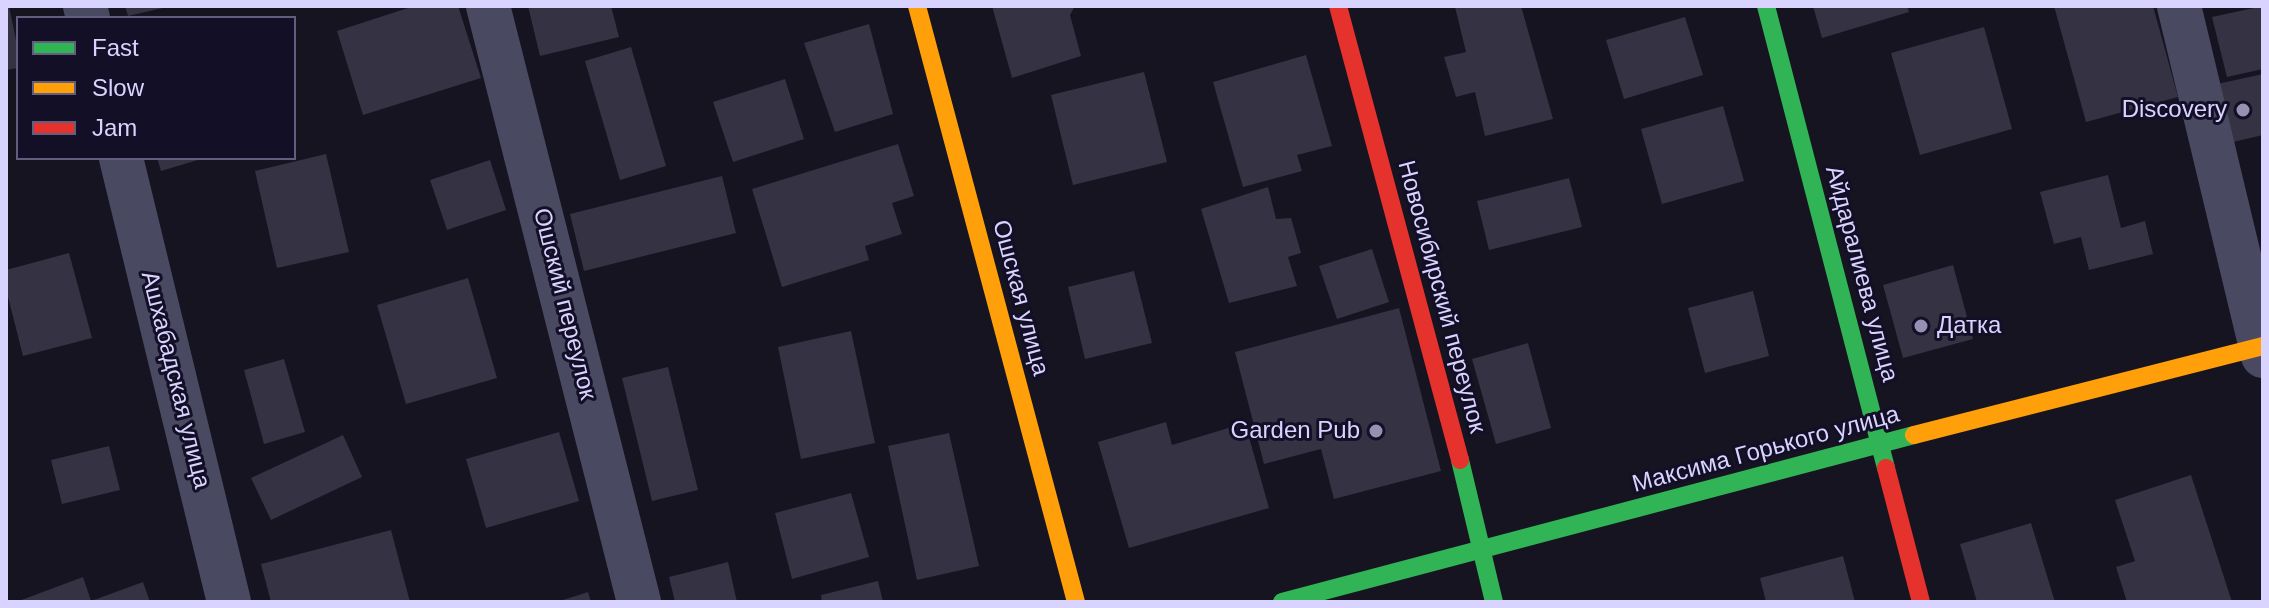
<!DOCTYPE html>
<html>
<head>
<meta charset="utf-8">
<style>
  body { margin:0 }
  #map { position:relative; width:2269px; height:608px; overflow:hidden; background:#161421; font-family:Helvetica,sans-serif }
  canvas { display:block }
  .frame { position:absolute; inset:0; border:8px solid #d9d4ff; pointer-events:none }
  .legend { position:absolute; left:16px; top:16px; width:280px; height:144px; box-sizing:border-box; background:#130f26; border:2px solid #625e7d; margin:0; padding:10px 14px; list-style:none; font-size:24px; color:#d9d4ff }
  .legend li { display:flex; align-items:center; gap:16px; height:40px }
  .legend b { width:40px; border:2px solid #625e7d }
</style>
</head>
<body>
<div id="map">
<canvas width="2269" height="608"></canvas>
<div class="frame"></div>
<ul class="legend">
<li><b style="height:10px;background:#30b455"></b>Fast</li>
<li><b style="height:10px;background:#ff9f0a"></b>Slow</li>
<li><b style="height:10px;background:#e5322d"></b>Jam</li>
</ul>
</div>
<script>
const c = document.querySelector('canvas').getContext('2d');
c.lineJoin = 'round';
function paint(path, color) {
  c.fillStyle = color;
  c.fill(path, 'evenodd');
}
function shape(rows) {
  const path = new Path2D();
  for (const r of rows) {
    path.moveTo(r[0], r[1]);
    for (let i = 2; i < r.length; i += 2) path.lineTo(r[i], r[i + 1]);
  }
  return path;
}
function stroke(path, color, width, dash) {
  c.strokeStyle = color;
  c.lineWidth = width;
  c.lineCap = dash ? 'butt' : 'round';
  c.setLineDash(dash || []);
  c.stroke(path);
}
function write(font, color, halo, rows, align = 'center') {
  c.font = font + ' Helvetica,sans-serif';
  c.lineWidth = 6;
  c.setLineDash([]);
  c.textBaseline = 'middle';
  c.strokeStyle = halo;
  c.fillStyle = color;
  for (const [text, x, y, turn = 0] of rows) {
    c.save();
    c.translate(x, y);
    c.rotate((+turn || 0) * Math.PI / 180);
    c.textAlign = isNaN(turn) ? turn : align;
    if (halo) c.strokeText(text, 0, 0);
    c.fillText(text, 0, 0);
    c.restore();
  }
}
paint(shape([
  [6,6,9,6,18,50,18,68,6,70],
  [125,6,166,6,167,7,128,16],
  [414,6,458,6,481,78,363,115,337,31],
  [528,6,611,6,619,37,540,56],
  [992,6,1075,6,1070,15,1081,56,1012,78],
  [1521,6,1553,119,1485,136,1475,92,1456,97,1444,57,1466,52,1455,7],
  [1813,6,1907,6,1909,12,1822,38],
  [2054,6,2153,6,2178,97,2086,122],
  [2263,6,2263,69,2227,77,2212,17],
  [1685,17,1703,75,1624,99,1606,40],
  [869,24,893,114,835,132,804,43],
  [1984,27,2012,129,1920,155,1891,53],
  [631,47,666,166,620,180,585,61],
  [1306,55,1332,146,1297,155,1302,171,1243,187,1213,82],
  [1144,72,1167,162,1073,185,1051,95],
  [2263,74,2263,135,2229,143,2217,84],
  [785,79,804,139,733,162,713,102],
  [1723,106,1744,181,1662,204,1641,129],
  [898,144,914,196,892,203,902,234,865,246,869,260,782,287,752,189],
  [326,154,349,252,277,268,255,171],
  [157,158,201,158,201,159,161,171],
  [490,160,506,210,447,230,430,180],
  [2108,175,2121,228,2145,221,2153,254,2089,270,2081,237,2054,244,2040,192],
  [722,176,736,233,584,271,570,214],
  [1569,178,1582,227,1489,250,1477,201],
  [1268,187,1276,219,1291,218,1301,253,1288,257,1297,286,1229,303,1201,209],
  [1372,249,1389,302,1337,319,1319,266],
  [69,253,92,338,23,356,6,289,6,270],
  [1953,265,1973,339,1903,358,1883,285],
  [1134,271,1152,343,1085,359,1068,287],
  [468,278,497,378,406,404,377,305],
  [1753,291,1769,356,1705,373,1688,308],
  [1399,308,1441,471,1334,499,1321,449,1264,464,1235,352],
  [851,331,875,443,801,459,778,347],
  [1528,343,1551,428,1496,444,1472,359],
  [284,359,305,432,264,444,244,370],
  [668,367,698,490,652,501,622,378],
  [1166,422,1172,445,1245,423,1269,508,1129,548,1098,442],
  [559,432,579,501,486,528,466,459],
  [949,433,979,566,917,580,888,446],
  [343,435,362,477,271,520,251,478],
  [109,446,120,490,62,504,51,460],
  [2191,475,2232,602,2127,602,2116,567,2135,561,2115,500],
  [851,493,869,557,792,579,775,513],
  [2031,523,2055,602,1977,602,1960,544],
  [391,530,410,602,271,602,261,564],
  [1843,556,1855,602,1766,602,1760,578],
  [728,562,737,602,675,602,669,577],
  [83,577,91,601,143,582,150,602,16,602],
  [878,581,883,602,822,602,821,595],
  [588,592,591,602,560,602,560,601]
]), '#343243');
stroke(shape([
  [85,6,88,18],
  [488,6,639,602],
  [2179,6,2263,356],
  [121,158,229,602]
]), '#4a4962', 44);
stroke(shape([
  [1766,6,1886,468],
  [1460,460,1494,602],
  [1282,602,1914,435]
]), '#30b455', 18);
stroke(shape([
  [917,6,1076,602],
  [1914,435,2263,346]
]), '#ff9f0a', 18);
stroke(shape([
  [1338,6,1460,460],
  [1886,468,1921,602]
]), '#e5322d', 18);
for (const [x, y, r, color] of [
  [2243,110,8,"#9591b1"],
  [1921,326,8,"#9591b1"],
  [1376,431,8,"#9591b1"]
]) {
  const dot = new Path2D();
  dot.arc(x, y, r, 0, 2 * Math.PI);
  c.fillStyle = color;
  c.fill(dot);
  stroke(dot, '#130f26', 3);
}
write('24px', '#d9d4ff', '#130f26', [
  ["Discovery",2227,110],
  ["Датка",1937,326,"left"],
  ["Garden Pub",1360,431]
], 'right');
write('24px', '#d9d4ff', '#130f26', [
  ["Айдаралиева улица",1861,274,75],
  ["Новосибирский переулок",1441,297,75],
  ["Ошская улица",1020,298,75],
  ["Ошский переулок",564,304,76],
  ["Ашхабадская улица",175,380,76],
  ["Максима Горького улица",1766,450,-15]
]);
</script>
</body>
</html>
